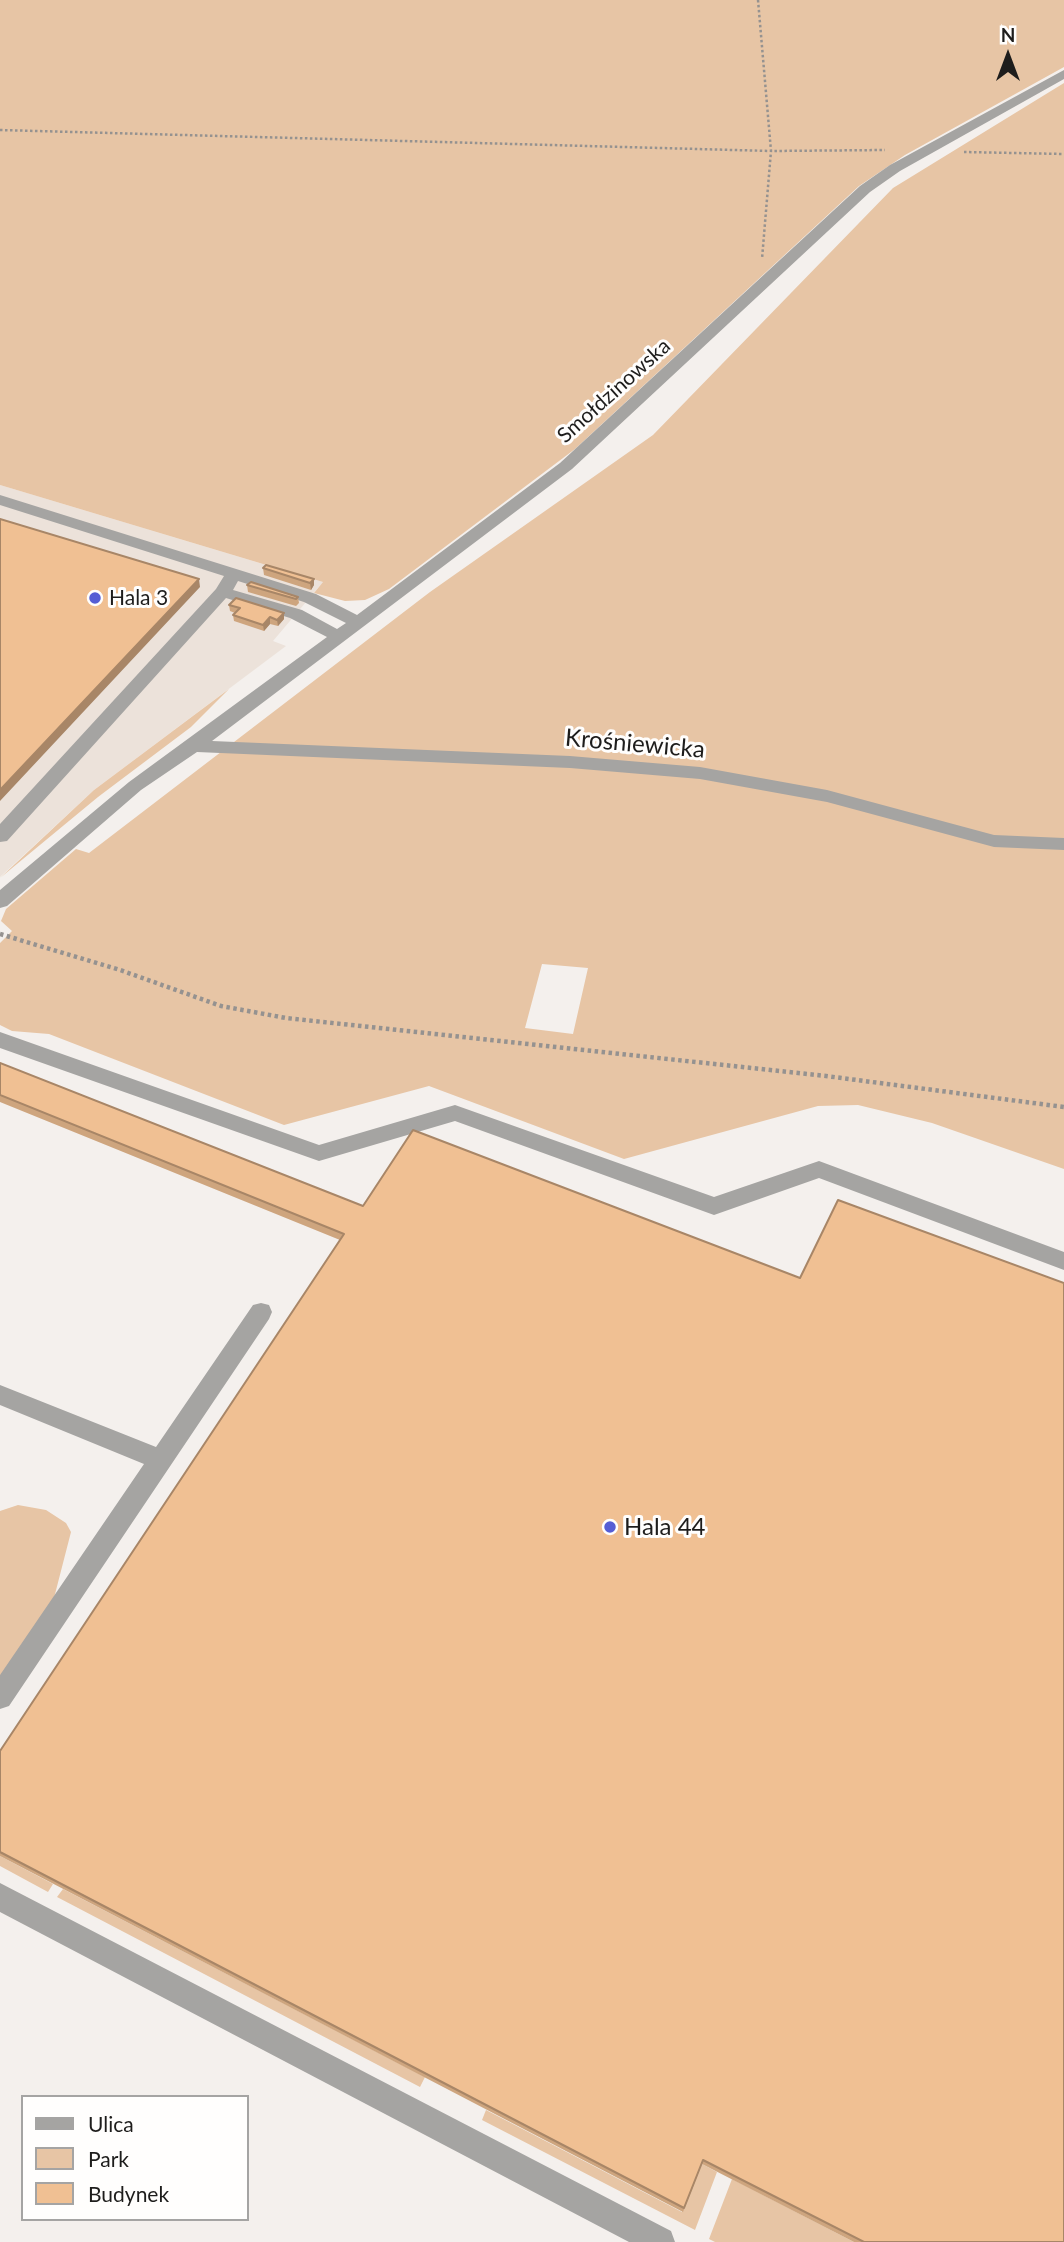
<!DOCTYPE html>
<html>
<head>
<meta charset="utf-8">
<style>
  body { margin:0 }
  #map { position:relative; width:1064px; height:2242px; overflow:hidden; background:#f4f0ed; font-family:Lato,sans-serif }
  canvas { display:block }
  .legend { position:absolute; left:21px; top:2095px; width:228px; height:126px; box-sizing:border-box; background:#fffefd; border:2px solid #a5a4a3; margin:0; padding:9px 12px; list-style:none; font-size:21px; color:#1e1d1c }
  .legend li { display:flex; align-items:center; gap:14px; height:35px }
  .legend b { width:35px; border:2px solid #a5a4a3 }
  .north { position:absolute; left:973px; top:21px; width:70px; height:70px; -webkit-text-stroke:5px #fffefd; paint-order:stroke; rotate:0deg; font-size:19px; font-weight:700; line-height:28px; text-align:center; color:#1e1d1c }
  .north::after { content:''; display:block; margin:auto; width:24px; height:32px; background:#1e1d1c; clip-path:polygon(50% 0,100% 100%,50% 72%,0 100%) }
</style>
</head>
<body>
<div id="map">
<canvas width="1064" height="2242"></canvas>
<ul class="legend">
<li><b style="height:9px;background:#a5a4a2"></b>Ulica</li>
<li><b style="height:19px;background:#e7c5a5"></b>Park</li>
<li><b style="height:19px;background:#f0c093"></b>Budynek</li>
</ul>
<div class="north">N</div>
</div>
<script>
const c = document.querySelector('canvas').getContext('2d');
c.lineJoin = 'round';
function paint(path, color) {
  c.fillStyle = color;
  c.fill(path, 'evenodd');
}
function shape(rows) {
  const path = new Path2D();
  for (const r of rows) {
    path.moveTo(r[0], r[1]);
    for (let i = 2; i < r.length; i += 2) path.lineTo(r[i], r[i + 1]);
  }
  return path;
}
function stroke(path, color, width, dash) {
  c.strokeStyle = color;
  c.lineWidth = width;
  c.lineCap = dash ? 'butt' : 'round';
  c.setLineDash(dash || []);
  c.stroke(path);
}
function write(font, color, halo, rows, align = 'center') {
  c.font = font + ' Lato,sans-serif';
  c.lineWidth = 6;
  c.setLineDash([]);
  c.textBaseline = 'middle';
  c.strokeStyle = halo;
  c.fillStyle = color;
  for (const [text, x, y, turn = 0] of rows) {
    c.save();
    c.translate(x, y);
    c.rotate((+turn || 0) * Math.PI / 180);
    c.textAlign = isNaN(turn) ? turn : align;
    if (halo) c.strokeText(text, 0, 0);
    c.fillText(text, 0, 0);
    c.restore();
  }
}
paint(shape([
  [0,485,323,582,273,641,286,646,94,790,0,877]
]), '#ece2da');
paint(shape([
  [0,0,1064,0,1064,67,905,155,859,186,575,449,389,589,365,600,345,601,314,593,323,582,0,485],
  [1064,83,1064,1169,932,1123,858,1105,818,1106,624,1159,429,1086,284,1125,49,1034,12,1031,0,1025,0,943,12,931,1,921,6,909,76,849,89,853,430,592,653,435,893,188],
  [542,964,588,968,573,1034,525,1028],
  [229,689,191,727,98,797,0,878,94,790],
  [18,1505,46,1510,66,1523,71,1532,54,1598,0,1677,0,1511],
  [0,1856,53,1884,48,1892,0,1866],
  [63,1889,425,2077,420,2087,57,1897],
  [486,2110,682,2212,702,2164,717,2172,695,2230,482,2120],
  [732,2179,854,2242,715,2242,709,2239]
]), '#e7c5a5');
stroke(shape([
  [758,0,771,151,885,150],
  [0,130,771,151,762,259],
  [964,152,1064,154]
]), '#959290', 2.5, [2.5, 2.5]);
stroke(shape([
  [0,934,120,970,221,1006,286,1018,826,1076,1064,1107]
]), '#959290', 4.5, [3.5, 3.5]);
paint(shape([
  [1064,70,1064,79,900,171,870,192,572,469,212,741,570,756,700,767,827,790,994,835,1064,838,1064,850,994,847,827,802,700,779,570,768,197,752,141,790,7,906,0,908,0,890,129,782,327,637,290,618,226,598,7,841,0,842,0,824,216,589,224,576,0,505,0,495,316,594,357,615,560,463,860,186,890,165,1064,70],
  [238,581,304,602,346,623,337,629,302,610,233,590,238,581],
  [0,1032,319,1145,455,1105,714,1197,819,1161,1064,1252,1064,1270,819,1178,714,1215,455,1121,319,1161,0,1048,0,1032],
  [261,1303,269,1305,272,1312,269,1319,9,1706,0,1709,0,1675,144,1464,0,1405,0,1385,156,1447,253,1305,261,1303],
  [0,1883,671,2231,675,2242,629,2242,0,1912,0,1883]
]), '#a5a4a2');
paint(shape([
  [263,568,314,579,314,585,311,590,264,575],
  [247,585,298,597,299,603,296,606,248,592],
  [229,605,284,619,278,626,270,624,264,631,234,621,233,615,235,613,230,611],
  [0,1063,363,1206,1064,2242,854,2242,702,2164,683,2212,0,1856,0,1751,340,1240,0,1102]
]), '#cea57e');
paint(shape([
  [199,579,200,587,0,801,0,790],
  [314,579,314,585,311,590,310,583],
  [284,613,284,619,278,626,277,620],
  [270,617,270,624,264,631,263,625]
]), '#a88667');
const building = shape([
  [0,519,199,579,0,790,0,519],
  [266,565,314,579,310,583,263,568,266,565],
  [251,582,298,597,296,599,247,585,251,582],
  [236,598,284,613,277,620,270,617,263,625,233,615,240,608,229,605,236,598],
  [0,1063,363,1206,413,1130,800,1278,838,1200,1064,1283,1064,2242,864,2242,703,2160,684,2208,0,1852,0,1751,344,1234,0,1095,0,1063]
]);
paint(building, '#f0c093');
stroke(building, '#a88667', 2);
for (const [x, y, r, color] of [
  [95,598,7,"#555dd4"],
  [610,1527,7,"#555dd4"]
]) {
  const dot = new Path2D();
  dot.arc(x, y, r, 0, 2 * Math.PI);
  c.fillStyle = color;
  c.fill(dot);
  stroke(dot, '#fffefd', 2.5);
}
write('21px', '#1e1d1c', '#fffefd', [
  ["Smołdzinowska",614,391,-42]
]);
write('21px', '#1e1d1c', '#fffefd', [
  ["Hala 3",109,598]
], 'left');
write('24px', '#1e1d1c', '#fffefd', [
  ["Krośniewicka",635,744,5]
]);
write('24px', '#1e1d1c', '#fffefd', [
  ["Hala 44",624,1527]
], 'left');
</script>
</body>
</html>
